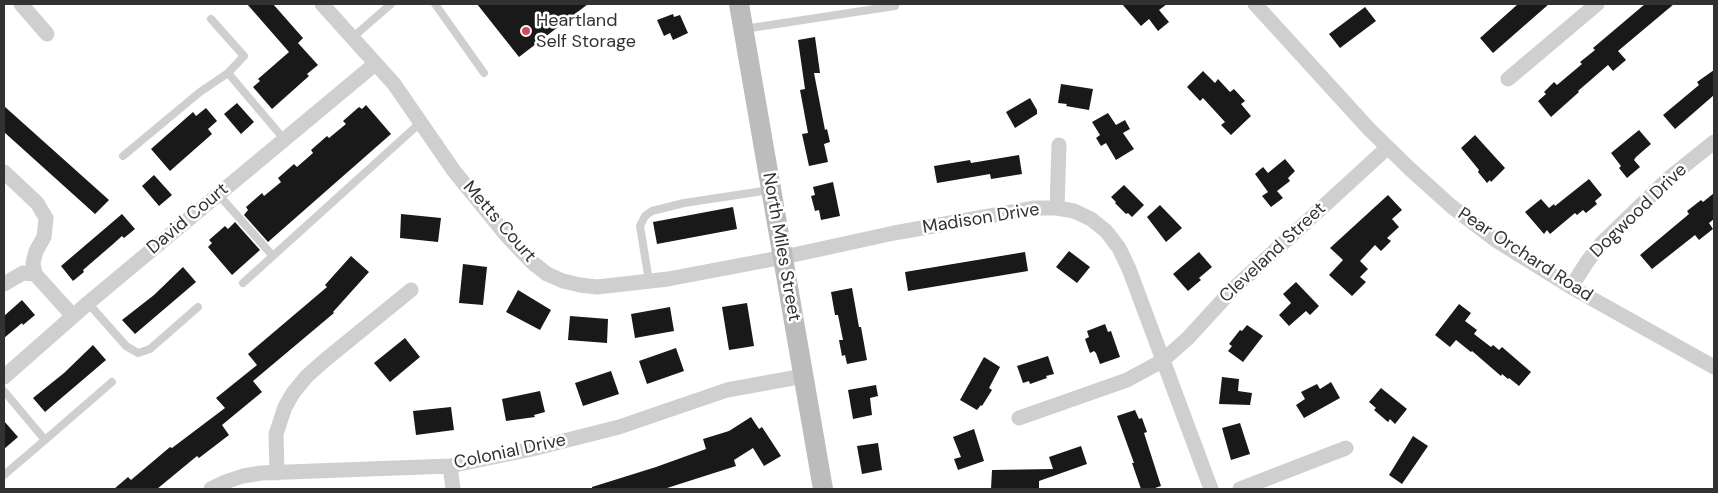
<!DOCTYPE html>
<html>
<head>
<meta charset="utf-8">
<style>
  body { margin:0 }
  #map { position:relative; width:1718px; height:493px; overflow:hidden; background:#fff; font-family:"DM Sans",sans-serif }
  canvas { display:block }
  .frame { position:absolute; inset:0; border:5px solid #323232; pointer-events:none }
</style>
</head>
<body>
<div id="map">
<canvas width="1718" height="493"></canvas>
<div class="frame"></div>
</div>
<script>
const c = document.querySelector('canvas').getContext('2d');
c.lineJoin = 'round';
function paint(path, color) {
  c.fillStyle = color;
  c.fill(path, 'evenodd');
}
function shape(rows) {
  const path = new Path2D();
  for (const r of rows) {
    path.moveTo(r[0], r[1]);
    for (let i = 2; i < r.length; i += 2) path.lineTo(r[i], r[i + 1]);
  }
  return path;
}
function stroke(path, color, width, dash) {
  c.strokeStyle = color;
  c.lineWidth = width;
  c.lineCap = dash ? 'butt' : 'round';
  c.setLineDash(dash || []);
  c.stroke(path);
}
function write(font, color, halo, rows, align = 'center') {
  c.font = font + ' "DM Sans",sans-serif';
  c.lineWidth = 5;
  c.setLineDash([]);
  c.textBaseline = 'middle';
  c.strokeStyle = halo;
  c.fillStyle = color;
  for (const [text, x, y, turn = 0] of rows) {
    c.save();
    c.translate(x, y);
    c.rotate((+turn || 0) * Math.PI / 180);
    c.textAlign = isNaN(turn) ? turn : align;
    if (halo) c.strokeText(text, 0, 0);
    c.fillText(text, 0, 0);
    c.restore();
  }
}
paint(shape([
  [247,4,273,4,303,38,298,43,318,65,307,74,309,76,272,109,253,87,260,81,258,79,289,52],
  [477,4,588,4,519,57],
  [1122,4,1167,4,1159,10,1169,22,1158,31,1149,19,1141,26],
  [1518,4,1549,4,1493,53,1480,38],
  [1645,4,1674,4,1618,51,1626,60,1613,71,1608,65,1578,91,1579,92,1551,117,1538,101,1546,94,1544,92,1554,82,1557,85,1582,64,1580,62,1595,50,1593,48],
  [1365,7,1376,21,1340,48,1329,34],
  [673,14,674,17,680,15,688,33,673,40,670,33,664,36,657,20],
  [815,37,820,73,814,73,825,130,827,129,830,142,824,144,828,162,809,166,802,134,808,133,800,90,805,89,798,40],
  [1714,70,1714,95,1675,129,1663,115,1699,85,1697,82],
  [1203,71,1215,83,1218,79,1230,92,1234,89,1245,101,1241,104,1251,116,1231,135,1221,125,1225,122,1203,98,1200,101,1187,87],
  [1061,84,1093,89,1089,110,1066,106,1067,104,1058,103],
  [1030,98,1037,110,1037,114,1015,128,1006,112],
  [237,103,254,122,241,134,224,114],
  [366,105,391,134,268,242,244,215,248,210,246,207,262,193,264,196,281,182,278,178,294,164,297,167,313,153,311,150,327,136,329,138,346,124,343,121,359,107,362,109],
  [4,106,109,200,95,214,4,132],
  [206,108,217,121,208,129,212,134,170,171,151,149,193,112,196,116],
  [1108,113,1116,125,1125,120,1130,129,1123,133,1134,149,1116,160,1106,143,1101,146,1096,138,1100,135,1092,122],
  [1639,130,1651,144,1636,157,1634,160,1640,167,1627,178,1619,168,1621,166,1611,153],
  [1475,135,1505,168,1491,182,1490,180,1487,183,1478,172,1479,170,1461,148],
  [1019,155,1022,174,991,179,990,174,937,183,934,166,970,160,971,163],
  [1285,159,1295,171,1288,178,1290,181,1277,191,1283,198,1271,207,1262,196,1268,192,1255,174,1263,167,1268,173],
  [154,175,172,195,159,206,142,186],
  [1589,179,1602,195,1595,201,1597,204,1586,213,1583,210,1577,215,1575,213,1550,234,1547,230,1544,234,1525,212,1541,199,1549,208,1554,204,1555,206],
  [833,182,840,216,821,220,819,210,815,211,811,196,815,195,813,187],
  [1124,185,1144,205,1132,217,1128,213,1126,214,1115,203,1116,202,1111,197],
  [1714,193,1714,219,1709,223,1713,229,1699,240,1695,235,1652,269,1640,255,1689,214,1687,211,1701,200,1703,202],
  [1388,195,1402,210,1392,219,1399,227,1387,238,1391,241,1381,251,1375,245,1360,261,1368,269,1360,277,1366,282,1352,296,1329,275,1343,260,1330,248],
  [1160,205,1182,228,1166,242,1147,217],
  [733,207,737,229,657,244,653,222],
  [122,214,135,229,124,238,122,236,112,245,83,270,84,272,73,281,61,266],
  [401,214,441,218,438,242,400,238],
  [235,222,260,250,232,275,208,247,212,243,209,240,225,226,228,229],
  [1069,251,1090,267,1077,283,1056,267],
  [1025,252,1028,271,908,291,905,272],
  [1199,252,1212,267,1199,278,1201,280,1188,291,1173,274],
  [351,256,369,272,333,312,334,313,253,381,262,392,222,425,229,435,199,458,197,456,157,489,114,489,128,477,131,480,170,447,172,448,225,408,216,398,257,365,248,354,327,287,325,285],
  [463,264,487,267,483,305,459,303],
  [183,267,196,282,135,334,122,320,154,295],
  [1296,282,1319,306,1310,315,1306,311,1289,326,1279,315,1291,303,1283,294],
  [852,288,859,327,861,327,867,360,847,364,845,355,842,356,839,340,843,340,838,315,835,315,831,292],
  [518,290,551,310,540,330,506,312],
  [22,300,35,315,23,325,22,323,4,338,4,316],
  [747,303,754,346,729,350,722,307],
  [1459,304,1471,313,1465,321,1477,330,1474,334,1491,347,1493,345,1499,350,1502,347,1531,372,1519,386,1509,378,1508,379,1502,374,1501,376,1472,351,1471,352,1456,340,1450,347,1435,335],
  [670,307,674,331,635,338,631,314],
  [570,316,608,319,607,343,568,340],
  [1105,324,1108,332,1111,331,1120,357,1100,364,1096,353,1094,351,1090,353,1085,339,1089,337,1087,331],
  [1247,325,1263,336,1243,362,1228,351,1232,346,1229,344,1240,330,1242,331],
  [405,338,420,357,390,382,374,363],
  [93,345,106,360,45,412,33,398,64,373],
  [676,348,684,371,647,384,639,361],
  [1048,356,1054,374,1046,376,1047,378,1030,384,1029,381,1023,383,1017,366],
  [984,357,1000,367,989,388,992,390,982,406,981,405,977,410,960,400],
  [611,371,619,394,583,406,575,383],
  [1222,377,1239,379,1238,391,1252,393,1250,405,1219,404],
  [1331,382,1340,398,1304,418,1296,405,1305,399,1301,392,1317,384,1320,389],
  [876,385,878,396,870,398,872,415,853,419,848,390],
  [1381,388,1407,409,1395,424,1390,419,1388,422,1374,410,1376,408,1369,402],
  [540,391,545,412,534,415,535,417,506,421,502,399],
  [451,407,454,430,416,435,413,411],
  [1135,410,1139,419,1142,418,1147,432,1144,433,1161,486,1152,489,1141,489,1132,463,1134,463,1117,416],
  [751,417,759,429,762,427,781,456,764,466,753,448,734,460,736,466,664,489,592,489,592,487,656,467,706,449,703,439,729,431],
  [4,421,18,437,4,449],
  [1240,423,1250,454,1231,460,1222,428],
  [974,429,984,461,958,470,954,459,961,457,953,437],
  [1413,436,1428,446,1402,484,1389,475],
  [878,443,882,470,862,474,857,446],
  [1081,446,1087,464,1039,481,1039,489,991,489,992,470,1053,469,1049,457]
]), '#191919');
stroke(shape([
  [435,4,484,73],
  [211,19,244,56,228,73,284,139],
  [744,29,895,6,895,4],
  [352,38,391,4],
  [123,156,200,92,228,73],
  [218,194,272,255],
  [649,281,640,226,645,216,652,211,684,203,770,190],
  [243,283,420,123],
  [88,303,126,346,138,353,150,349,198,307],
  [4,391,45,440,4,475],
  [45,440,112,382]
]), '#cfcfcf', 8);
stroke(shape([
  [21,4,47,34],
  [322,4,394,84,454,171,507,236,533,263,547,274,563,281,580,285,597,287,668,279,784,257,894,233,1035,208,1057,208,1074,211,1091,219,1106,231,1119,248,1129,269,1211,489],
  [1255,4,1369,129,1410,169,1451,206,1497,241,1571,287,1714,367],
  [1508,79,1597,4],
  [4,172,37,203,46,218,44,237,36,251,33,263,35,274,73,316],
  [1057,208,1059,145],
  [4,284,23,273,35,274],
  [1571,287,1587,262,1600,245,1669,178,1714,142],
  [4,377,88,303,375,64],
  [1019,418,1127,380,1162,361,1188,338,1232,290,1387,148],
  [450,466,453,489],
  [277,473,276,434,285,407,293,393,307,376,325,360,411,290],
  [211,489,225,482,243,476,261,473,450,466,532,449,619,427,727,390,804,376],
  [1240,489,1346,448]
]), '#cfcfcf', 15);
stroke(shape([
  [739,4,823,489]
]), '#bcbcbc', 20);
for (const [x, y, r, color] of [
  [526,31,5,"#d24b5a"]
]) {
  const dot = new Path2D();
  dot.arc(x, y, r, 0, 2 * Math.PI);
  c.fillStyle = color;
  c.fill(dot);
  stroke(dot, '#fff', 2);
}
write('18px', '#323232', '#fff', [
  ["Heartland",536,21],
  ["Self Storage",536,42]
], 'left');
write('18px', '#323232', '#fff', [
  ["Dogwood Drive",1639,211,-44],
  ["David Court",188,219,-40],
  ["Madison Drive",981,219,-9],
  ["Metts Court",499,222,49],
  ["North Miles Street",781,247,80],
  ["Cleveland Street",1273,253,-43],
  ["Pear Orchard Road",1525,255,33],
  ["Colonial Drive",510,452,-12]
]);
</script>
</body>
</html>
